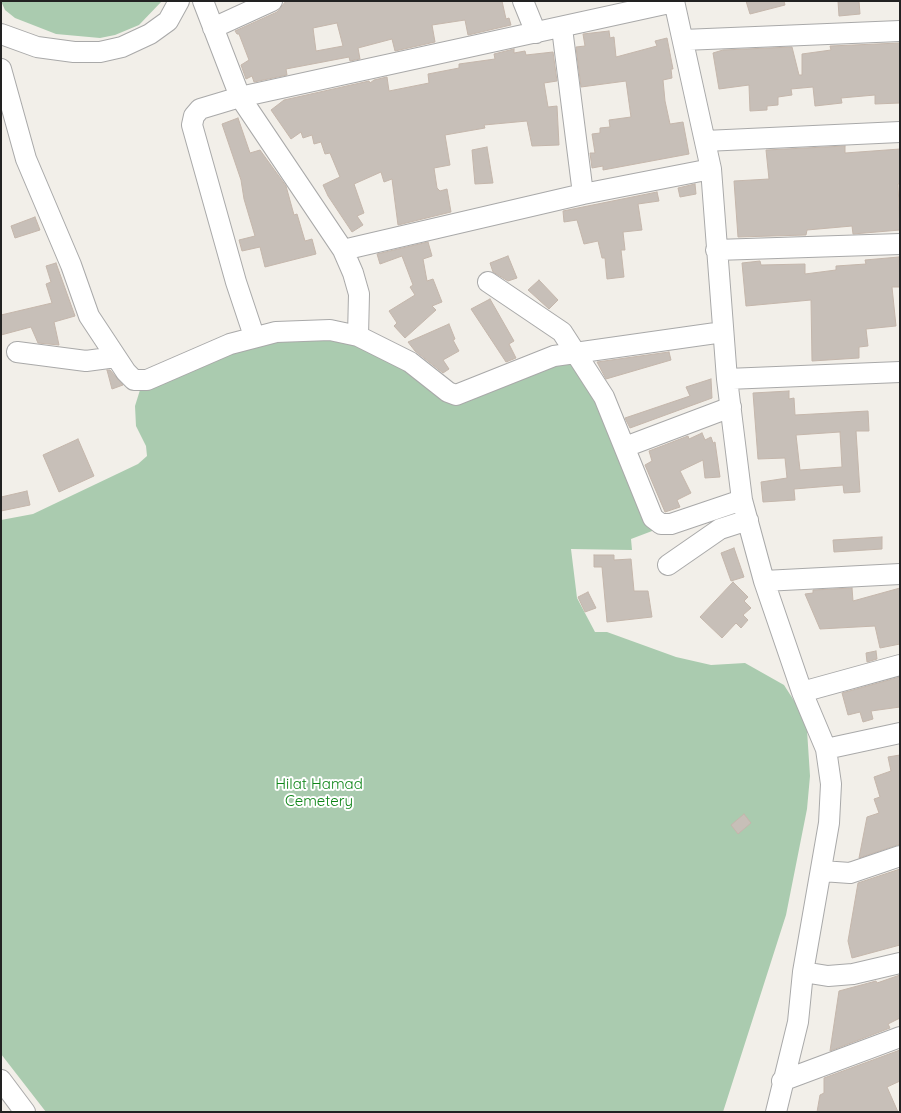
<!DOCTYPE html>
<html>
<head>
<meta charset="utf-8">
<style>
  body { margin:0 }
  #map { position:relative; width:901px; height:1113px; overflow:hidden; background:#f2efe9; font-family:Quicksand,sans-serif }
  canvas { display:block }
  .frame { position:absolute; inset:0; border:2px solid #222; pointer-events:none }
</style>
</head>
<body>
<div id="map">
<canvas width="901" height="1113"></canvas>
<div class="frame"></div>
</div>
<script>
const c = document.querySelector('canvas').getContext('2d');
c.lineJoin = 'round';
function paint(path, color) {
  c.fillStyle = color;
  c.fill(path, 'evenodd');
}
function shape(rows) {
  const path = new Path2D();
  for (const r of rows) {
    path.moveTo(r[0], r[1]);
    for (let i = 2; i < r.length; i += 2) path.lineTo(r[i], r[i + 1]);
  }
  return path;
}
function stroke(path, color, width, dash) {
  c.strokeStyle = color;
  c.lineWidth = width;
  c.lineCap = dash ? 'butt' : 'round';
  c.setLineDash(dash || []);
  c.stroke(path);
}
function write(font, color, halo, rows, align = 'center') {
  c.font = font + ' Quicksand,sans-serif';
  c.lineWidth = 4;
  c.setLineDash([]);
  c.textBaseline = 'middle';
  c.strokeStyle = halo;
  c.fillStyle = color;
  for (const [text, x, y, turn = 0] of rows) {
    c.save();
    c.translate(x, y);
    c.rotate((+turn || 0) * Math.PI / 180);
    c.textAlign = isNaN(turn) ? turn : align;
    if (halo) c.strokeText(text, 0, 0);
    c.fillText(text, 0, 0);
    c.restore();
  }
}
paint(shape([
  [1,1,162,1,139,25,115,35,100,38,56,34,15,18,5,10],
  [347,330,455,402,569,356,583,358,660,528,631,539,632,550,571,549,577,598,595,632,607,632,676,657,711,665,745,663,784,685,800,710,807,730,810,776,807,809,786,915,723,1112,46,1112,1,1054,1,520,33,514,138,464,147,456,146,446,136,426,135,406,140,390,150,378,261,332]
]), '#aacbaf');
const building = shape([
  [286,1,502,1,506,19,509,18,511,25,468,35,465,20,432,25,435,42,395,51,392,39,358,48,360,59,350,61,349,57,286,69,287,75,254,82,252,76,246,79,241,65,249,60,239,34,237,34,235,31,277,12,286,1],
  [337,23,343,46,316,51,313,28,337,23],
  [746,1,784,1,785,5,750,14,746,1],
  [838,1,859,1,860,14,839,16,838,1],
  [609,31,610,38,614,37,616,57,657,46,655,41,667,38,673,69,671,69,672,78,663,80,665,101,670,124,683,122,689,154,603,170,603,166,592,168,590,153,595,153,592,134,600,133,600,128,610,127,609,120,631,117,626,81,581,87,576,47,585,46,583,34,609,31],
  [900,43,900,103,875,104,875,95,841,98,842,103,815,106,813,87,791,89,792,95,778,97,778,105,767,106,767,110,750,111,749,85,719,89,713,53,723,50,792,47,799,75,802,75,802,54,831,50,830,46,900,43],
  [514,49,514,53,525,51,526,55,553,52,557,81,544,83,548,107,557,106,559,145,532,146,527,121,484,125,485,128,445,135,450,165,434,168,437,188,440,191,447,189,451,212,398,225,392,179,384,182,381,172,354,184,364,213,357,216,363,225,352,232,328,196,323,185,340,177,330,153,325,154,321,142,314,144,312,135,303,138,301,132,291,139,271,110,284,100,369,81,370,83,374,80,387,77,389,91,429,83,428,74,459,68,459,64,495,59,494,54,514,49],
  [238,118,250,153,260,150,286,186,294,215,297,214,305,241,312,239,316,254,265,267,260,247,242,251,239,240,255,236,244,199,241,180,222,124,238,118],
  [845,146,845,153,900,149,900,184,898,184,900,230,853,234,852,226,807,230,806,235,738,237,734,181,769,179,766,150,845,146],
  [487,147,493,183,475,184,472,150,487,147],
  [695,184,696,194,680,197,678,188,695,184],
  [657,192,659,201,638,204,642,230,623,232,625,250,621,250,624,277,607,279,605,258,602,258,598,241,584,244,577,220,564,222,563,211,657,192],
  [35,217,40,230,15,238,11,226,35,217],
  [428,242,432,256,423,259,427,281,433,279,442,302,432,306,436,310,405,338,394,326,397,323,389,311,415,295,410,287,413,285,402,256,380,264,377,254,428,242],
  [508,256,517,278,508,281,493,272,490,263,508,256],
  [899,257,900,287,892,287,896,326,866,329,868,346,859,347,859,358,812,361,811,300,746,306,742,263,760,261,761,265,805,264,805,274,836,270,836,266,866,264,865,260,899,257],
  [56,263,75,316,54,322,59,345,38,343,31,327,1,335,1,315,52,303,46,284,51,282,46,266,56,263],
  [539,280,558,300,549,309,528,290,539,280],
  [490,299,514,341,509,344,516,358,506,362,471,309,490,299],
  [449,324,455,339,453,340,459,351,443,360,449,369,443,373,415,351,408,342,449,324],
  [669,352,671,360,606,379,597,362,669,352],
  [107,370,110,370,123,385,112,389,107,370],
  [711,379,712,398,630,428,625,418,690,396,686,387,711,379],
  [789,391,789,399,794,398,795,415,868,411,869,431,856,431,860,492,844,493,843,485,794,489,795,500,763,502,761,482,787,478,785,458,758,459,753,393,789,391],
  [840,432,842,467,800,470,796,435,840,432],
  [702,433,705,440,711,437,713,443,715,442,720,477,705,478,703,460,680,471,691,493,677,500,680,507,665,512,645,465,652,461,649,451,688,436,689,439,702,433],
  [78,439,94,476,59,492,43,455,78,439],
  [27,491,30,505,1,511,1,497,27,491],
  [882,537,882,549,834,552,833,540,882,537],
  [734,548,744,577,731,581,721,553,734,548],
  [594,555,614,555,614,560,631,559,634,591,648,591,652,617,607,622,602,567,594,567,594,555],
  [733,582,748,597,744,601,751,608,743,615,748,620,741,628,736,623,722,638,700,617,733,582],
  [852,588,853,601,900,588,900,644,880,648,875,626,820,629,805,594,813,593,813,590,852,588],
  [588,592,596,608,585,612,578,597,588,592],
  [876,651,877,659,867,662,866,653,876,651],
  [900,677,900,707,871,711,873,719,863,722,860,712,848,715,842,693,900,677],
  [900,755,900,844,859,858,867,817,879,813,874,799,880,797,874,777,891,771,888,757,900,755],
  [744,814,751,823,738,834,731,825,744,814],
  [900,869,900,945,852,958,848,941,858,883,900,869],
  [900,975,900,1018,888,1024,890,1028,830,1051,839,991,876,981,877,983,900,975],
  [900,1050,900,1081,887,1087,898,1112,817,1112,820,1095,824,1093,824,1078,900,1050]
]);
paint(building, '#c7bfb8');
stroke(building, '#c4b6ab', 1);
const minor = shape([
  [203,1,240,97,343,250,353,273,359,294,358,336,410,362,448,392,456,395,554,356,723,332],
  [523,1,536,33],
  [674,1,711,169,727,379,742,500,764,581,802,692,826,749,831,784,829,823,803,972,798,1022,776,1112],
  [213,28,272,1],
  [562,28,583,194],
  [1,34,37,47,74,52,100,52,122,47,150,34,168,21,179,1],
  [683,40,900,31],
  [1,69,26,159,71,265,89,316,126,372,134,380,147,380,230,344,276,332,330,330,358,336],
  [705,141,900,132],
  [343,250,583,194,711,169],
  [716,250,900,244],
  [488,282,562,332,604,397,653,518,661,524,671,524,742,500],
  [254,336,236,282,192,125,194,116,200,109,240,97,674,2],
  [17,352,86,361,116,357],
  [727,379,900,372],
  [625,447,731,407],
  [668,565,720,529,748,520],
  [764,581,900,574],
  [802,692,900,665],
  [826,749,900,733],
  [822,871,850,873,900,856],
  [803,972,828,976,853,974,900,963],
  [1,1080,25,1112],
  [782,1081,900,1037]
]);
stroke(minor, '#a9a9a9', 22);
stroke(minor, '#fff', 20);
write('15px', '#0c8416', '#fff', [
  ["Hilat Hamad",319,784],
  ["Cemetery",319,801]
]);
</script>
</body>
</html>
